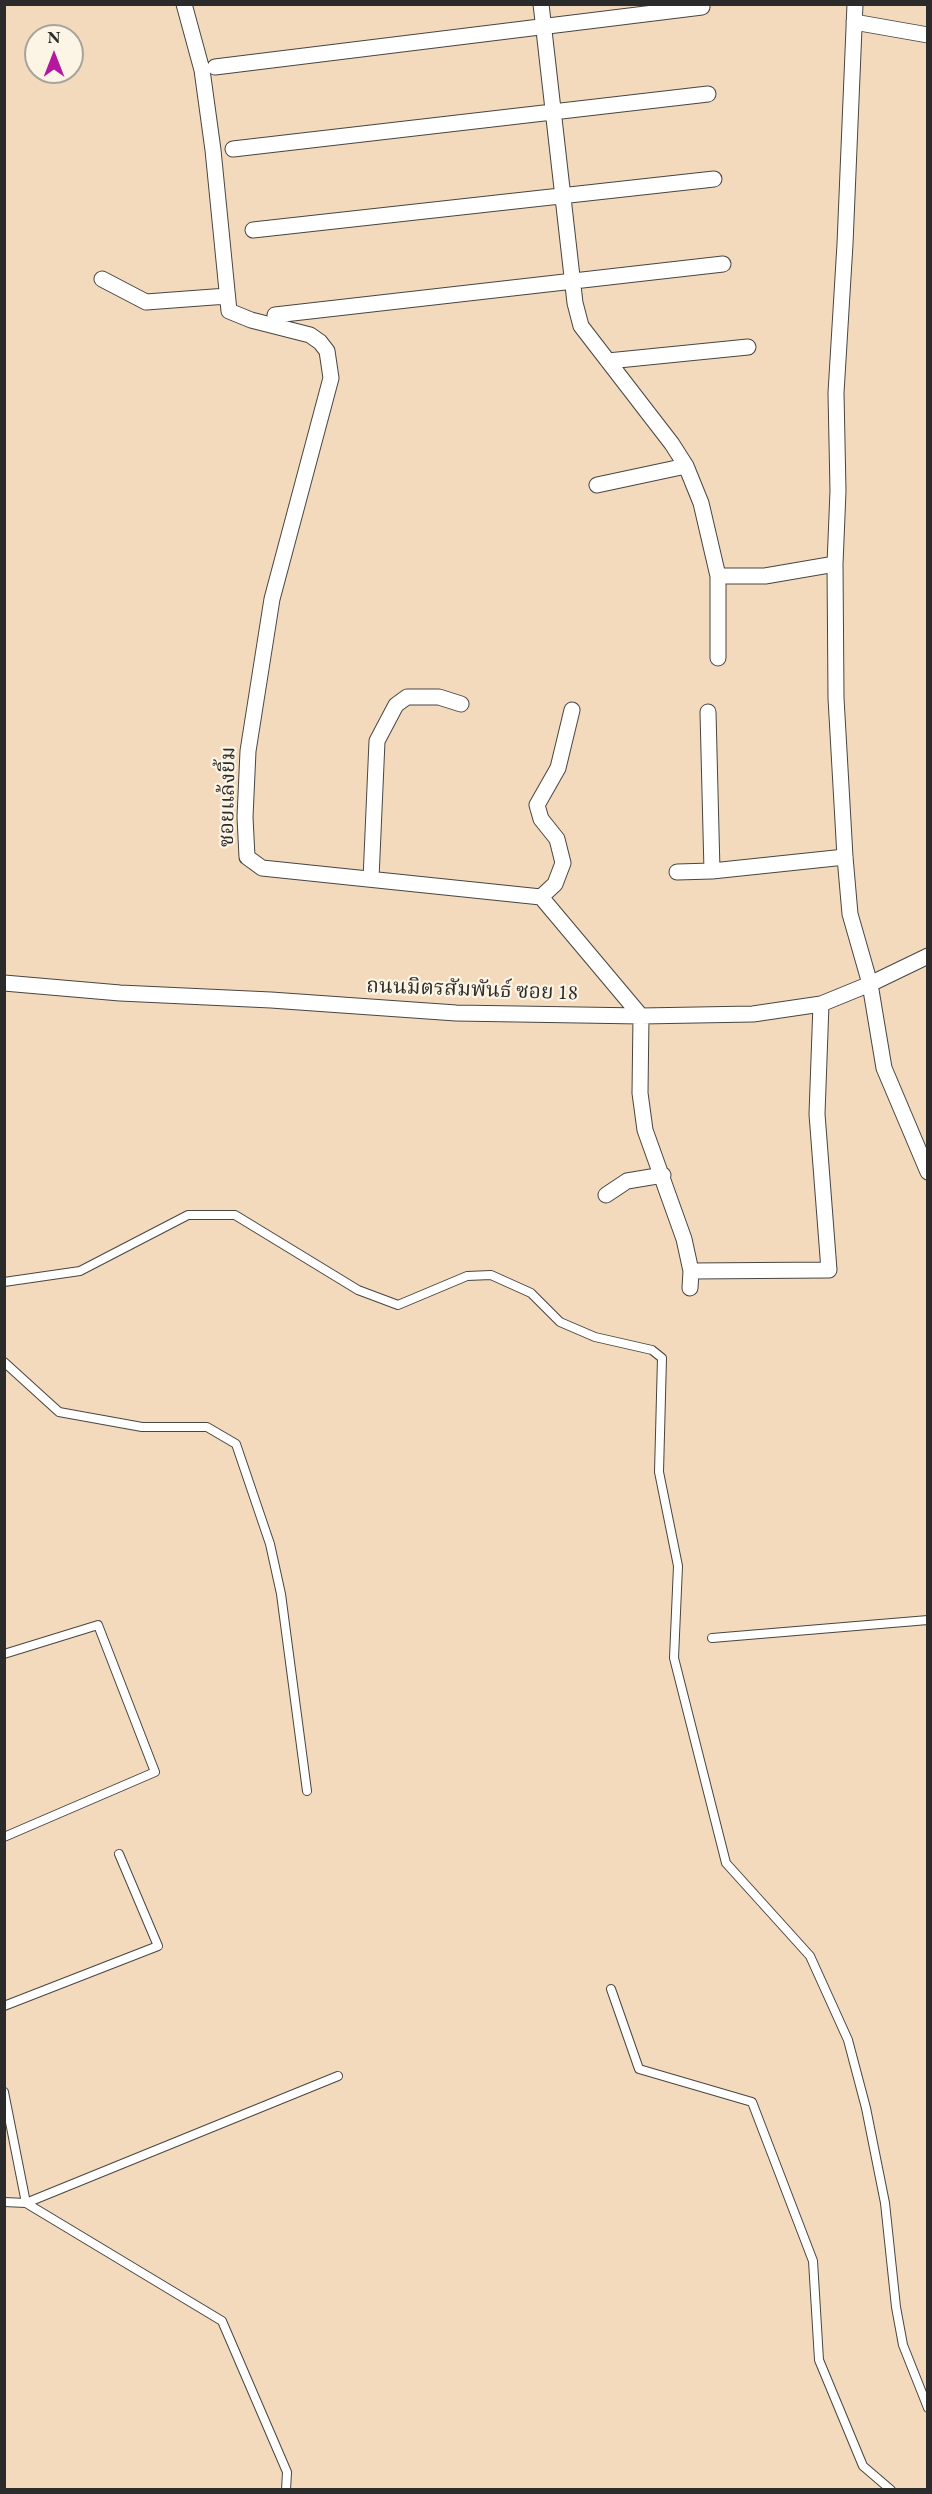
<!DOCTYPE html>
<html>
<head>
<meta charset="utf-8">
<style>
  body { margin:0 }
  #map { position:relative; width:932px; height:2494px; overflow:hidden; background:#f4dabc; font-family:"EB Garamond",serif }
  canvas { display:block }
  .frame { position:absolute; inset:0; border:6px solid #2b2b2b; pointer-events:none }
  .north { position:absolute; left:24px; top:24px; width:60px; height:60px; box-sizing:border-box; background:#fcf5e5; border:2px solid #a8a49b; border-radius:50%; rotate:0deg; font-size:16px; font-weight:700; line-height:24px; text-align:center; color:#2b2b2b }
  .north::after { content:''; display:block; margin:auto; width:21px; height:27px; background:#b5179e; clip-path:polygon(50% 0,100% 100%,50% 72%,0 100%) }
</style>
</head>
<body>
<div id="map">
<canvas width="932" height="2494"></canvas>
<div class="frame"></div>
<div class="north">N</div>
</div>
<script>
const c = document.querySelector('canvas').getContext('2d');
c.lineJoin = 'round';
function shape(rows) {
  const path = new Path2D();
  for (const r of rows) {
    path.moveTo(r[0], r[1]);
    for (let i = 2; i < r.length; i += 2) path.lineTo(r[i], r[i + 1]);
  }
  return path;
}
function stroke(path, color, width, dash) {
  c.strokeStyle = color;
  c.lineWidth = width;
  c.lineCap = dash ? 'butt' : 'round';
  c.setLineDash(dash || []);
  c.stroke(path);
}
function write(font, color, halo, rows, align = 'center') {
  c.font = font + ' "EB Garamond","Noto Serif Thai",serif';
  c.lineWidth = 4.5;
  c.setLineDash([]);
  c.textBaseline = 'middle';
  c.strokeStyle = halo;
  c.fillStyle = color;
  for (const [text, x, y, turn = 0] of rows) {
    c.save();
    c.translate(x, y);
    c.rotate((+turn || 0) * Math.PI / 180);
    c.textAlign = isNaN(turn) ? turn : align;
    if (halo) c.strokeText(text, 0, 0);
    c.fillText(text, 0, 0);
    c.restore();
  }
}
const lane = shape([
  [4,1282,80,1271,188,1215,235,1215,358,1290,398,1305,467,1276,491,1275,531,1293,560,1322,595,1337,652,1350,662,1358,659,1472,678,1566,674,1658,726,1863,810,1956,848,2040,866,2108,885,2203,896,2307,903,2345,928,2408],
  [4,1362,59,1412,142,1427,207,1427,236,1444,270,1544,281,1594,307,1791],
  [712,1638,928,1620],
  [4,1654,98,1625,155,1772,4,1837],
  [611,1989,639,2069,752,2102,813,2261,819,2360,863,2466,891,2490],
  [4,2006,158,1946,119,1854],
  [4,2092,26,2203,4,2202],
  [26,2203,222,2321,287,2472,286,2490],
  [26,2203,338,2076]
]);
const street = shape([
  [184,4,202,70,213,150,229,311,251,320,310,335,320,342,327,351,331,378,272,599,248,751,245,817,247,857,262,868,541,897,641,1016,640,1093,645,1130,684,1239,691,1271,690,1288],
  [541,4,575,303,581,326,672,444,686,466,701,503,718,576,718,658],
  [855,4,845,244,836,393,838,491,835,564,836,698,845,857,850,914,870,984,884,1068,928,1172],
  [854,22,928,35],
  [215,67,702,7],
  [233,149,708,94],
  [253,230,714,179],
  [102,279,146,302,227,296],
  [275,315,723,264],
  [608,361,748,347],
  [597,485,686,466],
  [718,576,765,576,835,564],
  [708,712,712,871],
  [677,872,712,871,845,857],
  [371,879,377,741,396,705,407,697,439,697,461,704],
  [541,897,555,884,563,863,557,839,541,819,537,805,558,768,572,710],
  [4,983,120,993,271,1000,456,1013,641,1016,753,1014,821,1004,870,984,928,956],
  [606,1195,627,1181,663,1175],
  [691,1271,829,1270,817,1114,821,1004]
]);
stroke(lane, '#494541', 10);
stroke(street, '#494541', 17);
stroke(lane, '#fff', 8);
stroke(street, '#fff', 15);
write('21px', '#2b2b2b', '#fcf5e5', [
  ["ซอยแล้งยิ้ม",228,797,-89],
  ["ถนนมิตรสัมพันธ์ ซอย 18",472,990,2]
]);
</script>
</body>
</html>
